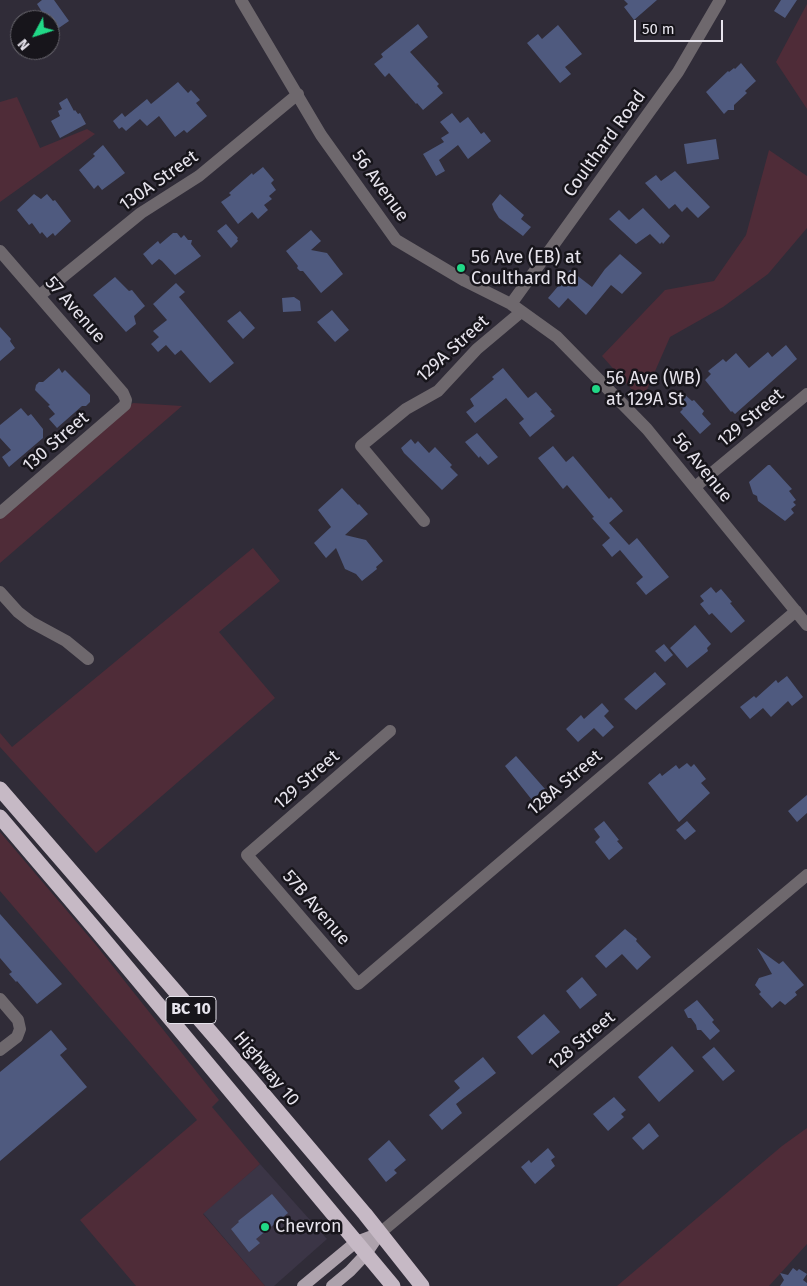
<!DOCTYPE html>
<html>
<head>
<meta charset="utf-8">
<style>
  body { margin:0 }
  #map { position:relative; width:807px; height:1286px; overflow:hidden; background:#302c38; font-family:"Fira Sans",sans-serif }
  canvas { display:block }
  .north { position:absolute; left:10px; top:10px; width:50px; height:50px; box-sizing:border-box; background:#17151b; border:1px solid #6a686f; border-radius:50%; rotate:230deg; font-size:14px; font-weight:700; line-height:20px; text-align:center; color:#e7e4ed }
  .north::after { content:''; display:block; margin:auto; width:18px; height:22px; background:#21d887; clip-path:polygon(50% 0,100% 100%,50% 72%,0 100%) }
  .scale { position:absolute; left:634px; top:20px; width:89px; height:22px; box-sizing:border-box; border:2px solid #e7e4ed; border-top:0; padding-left:6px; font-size:15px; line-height:18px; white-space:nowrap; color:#e7e4ed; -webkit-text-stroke:4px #17151b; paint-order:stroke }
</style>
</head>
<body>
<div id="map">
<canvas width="807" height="1286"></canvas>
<div class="north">N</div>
<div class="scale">50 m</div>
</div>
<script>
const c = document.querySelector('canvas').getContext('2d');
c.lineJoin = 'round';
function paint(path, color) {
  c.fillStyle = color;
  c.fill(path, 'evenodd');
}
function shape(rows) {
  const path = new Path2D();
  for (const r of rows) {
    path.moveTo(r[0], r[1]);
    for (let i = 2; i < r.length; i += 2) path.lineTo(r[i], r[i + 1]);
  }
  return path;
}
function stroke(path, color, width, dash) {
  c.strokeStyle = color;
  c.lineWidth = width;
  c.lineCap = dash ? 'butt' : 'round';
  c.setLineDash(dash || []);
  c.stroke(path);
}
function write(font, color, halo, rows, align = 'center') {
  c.font = font + ' "Fira Sans",sans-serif';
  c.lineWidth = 5;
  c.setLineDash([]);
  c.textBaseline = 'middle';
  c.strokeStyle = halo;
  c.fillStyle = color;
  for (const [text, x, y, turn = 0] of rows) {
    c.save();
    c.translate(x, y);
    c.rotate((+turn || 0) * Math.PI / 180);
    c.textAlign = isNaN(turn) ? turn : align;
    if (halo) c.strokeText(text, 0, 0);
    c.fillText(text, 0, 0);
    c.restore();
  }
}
paint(shape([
  [260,1164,327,1239,274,1286,265,1286,203,1213]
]), '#3b3546');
paint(shape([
  [807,4,807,109,776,62],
  [17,97,40,148,87,129,95,134,0,202,0,102],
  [769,150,807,176,807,228,768,274,723,307,670,337,642,401,602,356,665,290,714,281,746,235],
  [133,403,182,406,0,563,0,514],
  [253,548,280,581,219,632,275,698,96,853,0,747,0,733,12,747],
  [0,832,96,945,219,1100,212,1107,260,1164,203,1214,265,1286,136,1286,80,1220,197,1120,0,891],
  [807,1128,807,1244,769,1286,617,1286,782,1146]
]), '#4f2c38');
paint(shape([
  [42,0,54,0,69,21,50,34,50,20,47,20,37,4],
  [624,0,657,0,634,20,624,7,628,4],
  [781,0,797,0,785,18,774,11],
  [418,24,428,37,410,52,439,84,437,86,443,93,423,110,417,103,416,104,389,73,385,77,374,64,383,57,381,54],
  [558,25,582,54,565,67,571,74,560,83,527,43,538,34,542,39],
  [741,63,756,81,745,91,747,93,734,105,734,110,728,110,724,114,706,92,728,71,729,72,734,68,735,69],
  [178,82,188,93,191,90,200,100,196,103,207,116,187,133,184,130,175,137,159,116,147,126,140,119,126,131,122,127,119,129,113,121,122,113,125,117,147,99,151,104],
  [67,98,74,111,75,110,78,114,80,113,86,124,60,138,51,121,60,116,58,111,62,109,59,103],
  [452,113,460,123,468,117,481,134,484,132,491,141,468,159,458,145,439,160,445,171,436,176,423,154,444,142,441,138,449,133,440,122],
  [716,139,719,159,687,164,684,144],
  [103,145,125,173,102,190,98,185,94,189,79,170,95,156,93,154],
  [263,167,274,180,271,183,276,190,269,196,272,199,264,205,268,210,258,219,252,212,238,224,221,202,231,195,229,193,252,173,253,175],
  [675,171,710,207,698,218,687,207,682,212,675,204,669,209,645,183,656,175,661,181],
  [34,194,41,199,47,194,53,201,55,200,71,221,55,236,53,233,47,238,42,232,40,234,32,223,29,225,17,210],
  [500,194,524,215,521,219,531,227,523,236,499,218,494,210,492,204],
  [643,208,670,236,663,244,662,242,660,244,650,234,636,244,609,219,619,210,629,220],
  [226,224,238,238,237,239,238,241,231,248,217,231],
  [311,230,321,241,311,250,327,253,343,274,321,293,303,271,300,271,297,268,298,266,286,251],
  [173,233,177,233,181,238,184,235,188,240,192,240,191,244,201,256,175,275,162,261,159,259,152,265,143,254,158,241,160,244],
  [620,254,642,273,622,294,611,285,586,315,568,298,559,308,548,298,560,284,559,283,570,270,592,287,605,269],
  [115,277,129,291,132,290,145,306,134,316,136,324,126,332,93,295],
  [176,283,185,292,179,297,234,363,210,383,181,350,175,355,166,345,158,352,151,344,159,337,153,331,167,320,153,304],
  [294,297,300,301,301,311,283,312,282,298],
  [332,310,349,330,335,342,317,322],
  [240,311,255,328,243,339,227,321],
  [0,327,11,339,10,341,15,348,0,361],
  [786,345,797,359,735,414,732,411,731,412,705,380,711,374,708,371,723,359,726,362,736,353,749,368,768,352,772,357],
  [59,368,62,373,65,370,90,395,90,402,86,406,82,406,57,428,49,419,55,414,48,406,50,405,35,390,36,385,39,382,43,382],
  [503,368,528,398,536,392,552,410,550,411,555,416,530,437,519,423,524,419,506,398,475,423,466,412,474,406,470,399,494,379,492,377],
  [683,393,692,401,694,400,704,411,702,414,711,424,700,434,680,412,683,409,675,401],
  [21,408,28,416,31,414,43,429,43,438,9,467,2,457,11,450,0,438,0,425],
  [477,433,498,457,488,465,480,456,479,458,465,442],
  [411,439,415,444,418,441,429,453,435,447,452,465,450,467,458,475,442,490,404,453,401,448],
  [553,446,566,462,573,456,609,499,611,497,623,511,609,523,629,545,637,538,669,577,646,595,636,583,643,577,620,550,612,557,602,545,610,538,592,518,594,517,567,485,563,489,538,458],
  [768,465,770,465,792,489,789,491,796,500,793,502,796,505,791,509,794,513,785,521,758,501,757,496,753,494,749,482],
  [342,488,358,505,359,504,368,514,345,535,366,540,383,561,376,567,377,569,362,581,356,574,345,569,336,548,326,558,314,543,331,527,318,510],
  [711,587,716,593,721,589,732,602,730,603,745,621,731,633,712,613,709,615,700,604,704,601,700,596],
  [695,625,711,644,707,648,708,651,687,668,670,648],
  [664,644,673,655,665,662,655,651],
  [655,672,666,684,636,710,624,699],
  [787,676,803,697,792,706,788,701,771,717,763,708,750,719,740,707,754,696,756,698,776,680,778,683],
  [602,703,609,711,604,716,614,727,603,737,594,728,578,742,566,729,581,715,584,719],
  [516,756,545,789,532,800,505,766],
  [687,763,691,767,694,764,706,779,701,783,710,793,679,822,648,783,660,773,662,776,676,765,679,769],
  [807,795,807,813,797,822,788,811],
  [604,821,619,840,617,841,623,848,609,860,595,842,600,837,594,829],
  [687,821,696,831,685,840,676,830],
  [0,914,62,984,37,1004,17,981,16,982,9,974,12,972,0,958],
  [625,929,637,939,636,941,651,957,637,970,622,954,606,968,595,956],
  [757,948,779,964,783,961,804,985,795,992,797,995,785,1005,780,1001,772,1008,759,994,761,992,755,985,759,978,772,974],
  [582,977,597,995,580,1009,566,991],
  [697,1000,714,1020,712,1022,720,1031,710,1040,701,1030,697,1030,696,1025,691,1018,688,1018,684,1010],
  [544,1014,560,1032,532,1055,517,1037],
  [51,1030,67,1049,60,1055,87,1087,0,1161,0,1072],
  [672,1046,694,1071,659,1102,638,1077],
  [714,1047,735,1071,723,1081,702,1057],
  [483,1057,496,1073,456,1104,462,1113,442,1130,429,1115,460,1088,454,1081],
  [614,1097,626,1110,621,1114,624,1117,608,1131,593,1114],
  [649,1123,659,1136,643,1150,632,1138],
  [389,1140,406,1160,394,1170,397,1173,386,1182,368,1159],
  [548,1148,555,1157,551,1160,555,1166,535,1184,521,1167,529,1160,531,1163],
  [272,1194,288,1213,256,1239,260,1243,249,1252,231,1229,239,1222,238,1221],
  [793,1268,797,1271,799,1269,807,1274,803,1280,807,1283,807,1286,780,1286,784,1280,780,1273,788,1275]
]), '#4f5a7f');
stroke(shape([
  [241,0,321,135,396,240,465,281,511,304,557,337,647,429,807,625],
  [0,251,123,393,126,400,125,405,0,513],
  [39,296,141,213,199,176,298,94],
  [511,304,678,72,720,0],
  [695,487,807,394],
  [424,521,361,446,406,409,438,391,477,349,521,312],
  [0,592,18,612,31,622,66,641,88,659],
  [390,731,247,855,358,984,796,611],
  [0,999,18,1020,20,1029,17,1037,0,1050],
  [380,1233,807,875]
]), '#6e686d', 12);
stroke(shape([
  [303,1286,356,1242,380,1233],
  [332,1286,350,1271,366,1254,380,1233]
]), '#ada2ac', 12);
stroke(shape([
  [0,789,220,1043,365,1214,422,1286],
  [0,817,97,931,393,1286]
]), '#c6b9c5', 15);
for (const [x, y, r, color] of [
  [461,268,5,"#21d887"],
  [596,389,5,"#21d887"],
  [265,1227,5,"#21d887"]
]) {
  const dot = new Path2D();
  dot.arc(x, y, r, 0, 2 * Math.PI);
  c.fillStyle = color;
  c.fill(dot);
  stroke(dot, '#17151b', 2);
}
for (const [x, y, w] of [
  [191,1010,50]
]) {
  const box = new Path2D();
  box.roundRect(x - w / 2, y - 13.5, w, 27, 4);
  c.fillStyle = '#17151b';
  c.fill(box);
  stroke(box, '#e7e4ed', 1);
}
write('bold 16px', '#e7e4ed', null, [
  ["BC 10",191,1010]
]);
write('18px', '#e7e4ed', '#17151b', [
  ["Coulthard Road",605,144,-54],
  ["130A Street",159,181,-35],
  ["56 Avenue",380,186,54],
  ["57 Avenue",75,310,49],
  ["129A Street",453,349,-42],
  ["129 Street",751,418,-40],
  ["130 Street",56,442,-41],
  ["56 Avenue",702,468,51],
  ["129 Street",307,780,-41],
  ["128A Street",565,783,-40],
  ["57B Avenue",316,908,49],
  ["128 Street",582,1041,-40],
  ["Highway 10",266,1069,50]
]);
write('18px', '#e7e4ed', '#17151b', [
  ["56 Ave (EB) at",471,258],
  ["Coulthard Rd",471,279],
  ["56 Ave (WB)",606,379],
  ["at 129A St",606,400],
  ["Chevron",275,1227]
], 'left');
</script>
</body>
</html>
